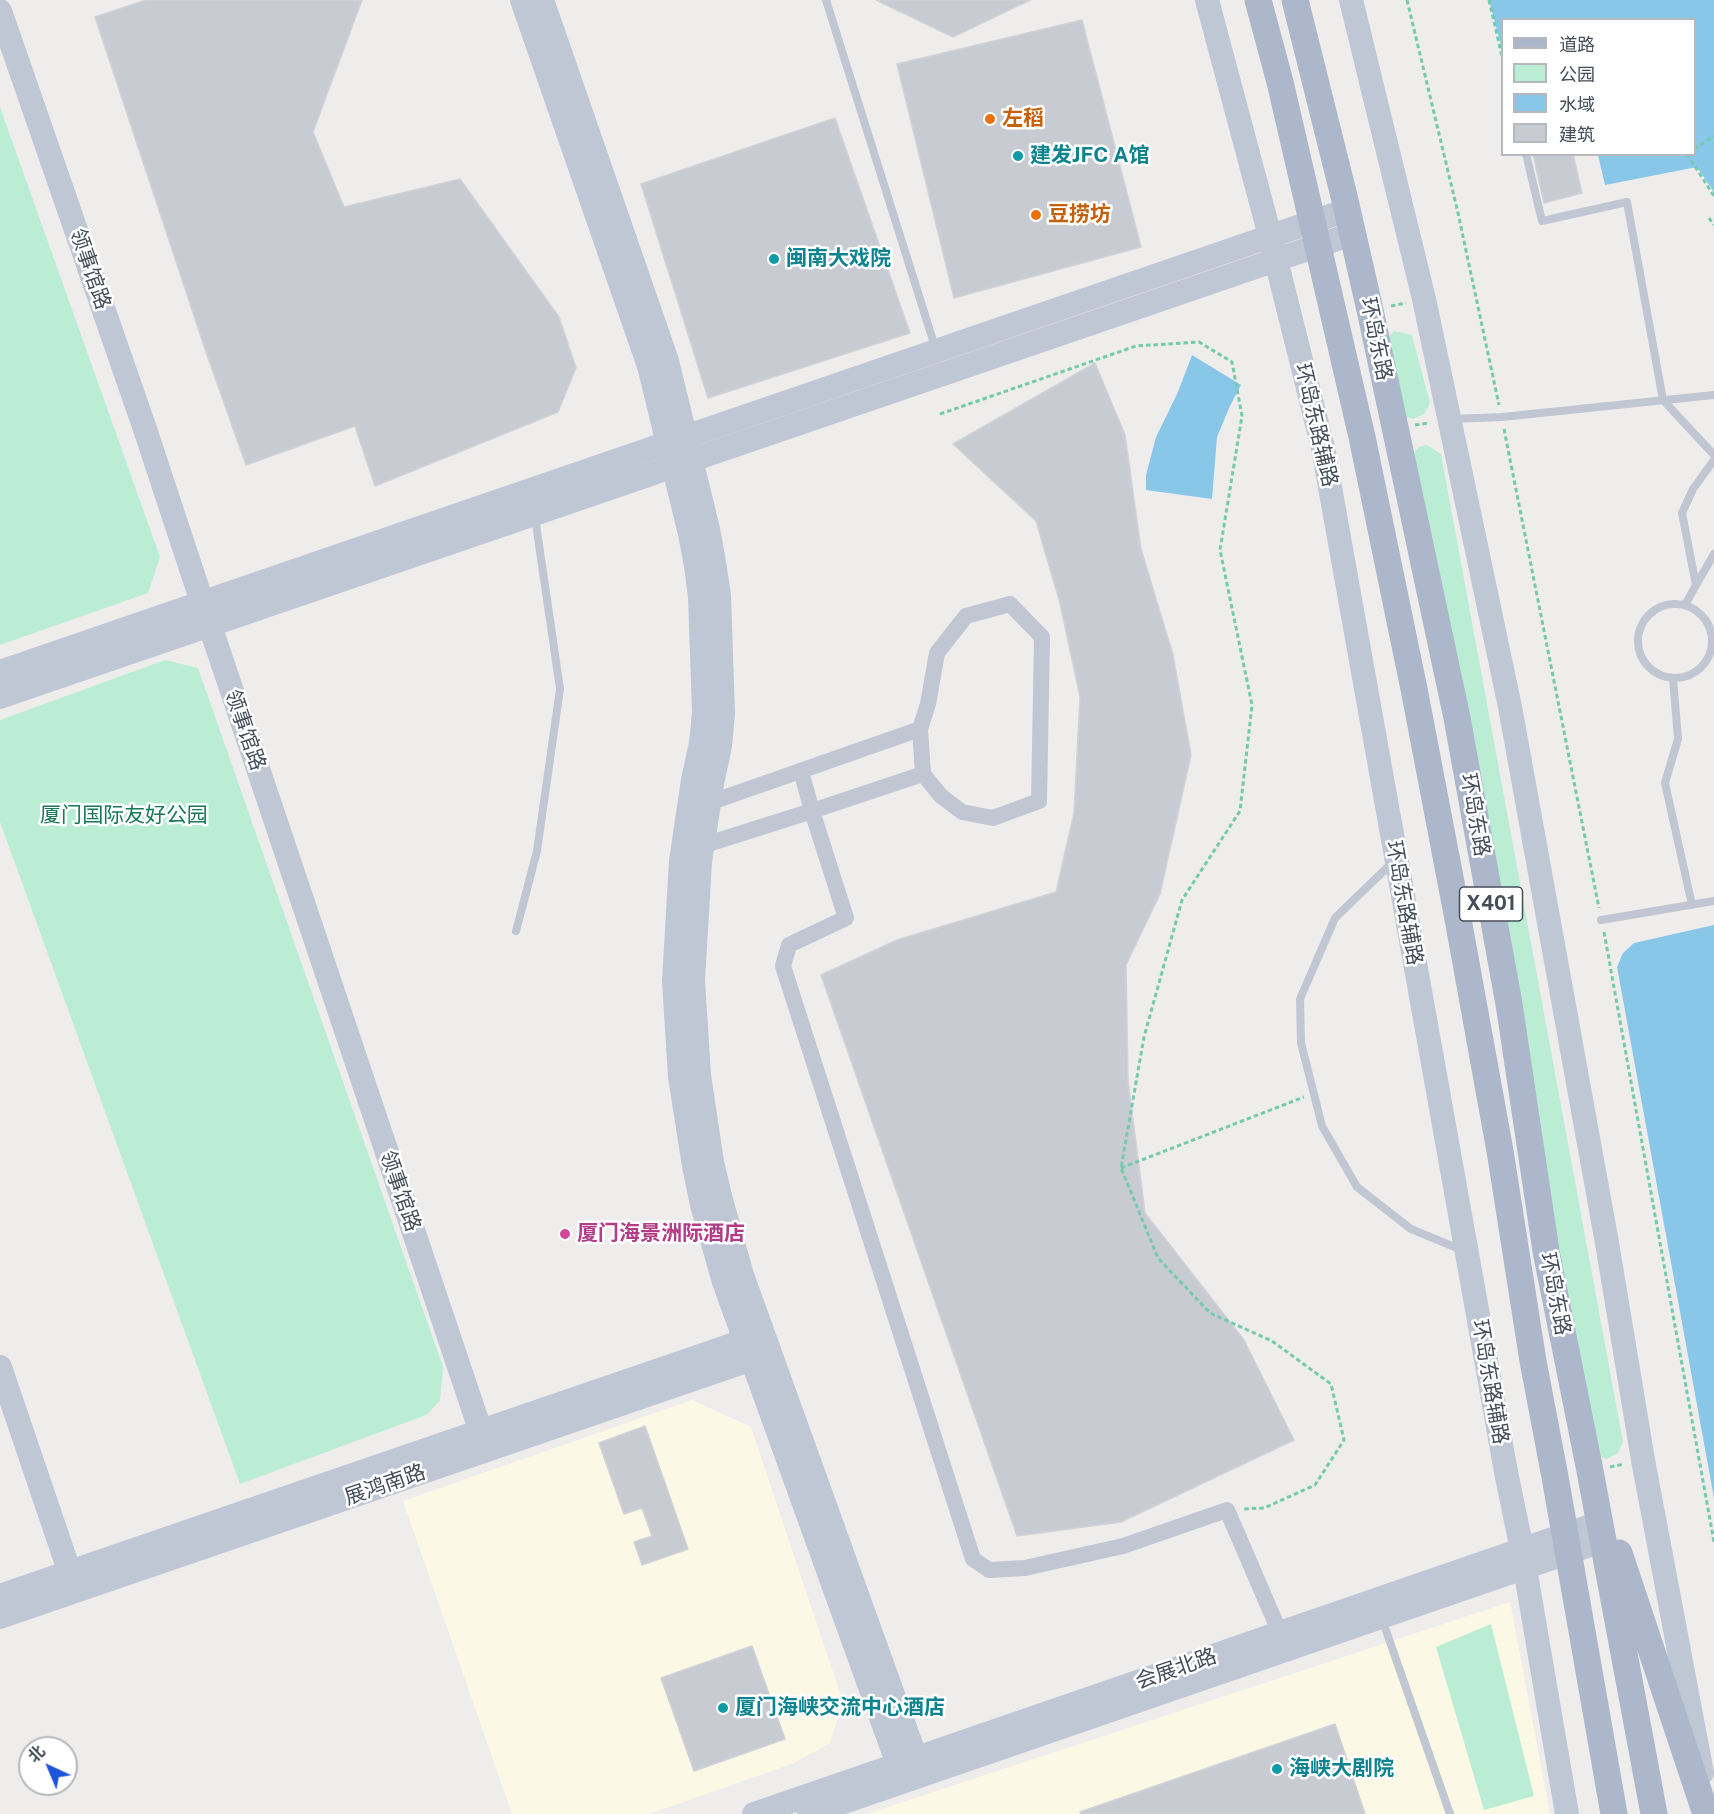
<!DOCTYPE html>
<html>
<head>
<meta charset="utf-8">
<style>
  body { margin:0 }
  #map { position:relative; width:1714px; height:1814px; overflow:hidden; background:#efedec; font-family:"Public Sans","Noto Sans SC",sans-serif }
  canvas { display:block }
  .legend { position:absolute; left:1501px; top:18px; width:195px; height:138px; box-sizing:border-box; background:#fff; border:2px solid #b5b8bd; margin:0; padding:8px 10px; list-style:none; font-size:18px; color:#454d59 }
  .legend li { display:flex; align-items:center; gap:12px; height:30px }
  .legend b { width:30px; border:2px solid #b5b8bd }
  .north { position:absolute; left:18px; top:1736px; width:60px; height:60px; box-sizing:border-box; background:#fff; border:2px solid #b5b8bd; border-radius:50%; rotate:316deg; font-size:16px; font-weight:700; line-height:24px; text-align:center; color:#454d59 }
  .north::after { content:''; display:block; margin:auto; width:21px; height:27px; background:#1d54d8; clip-path:polygon(50% 0,100% 100%,50% 72%,0 100%) }
</style>
</head>
<body>
<div id="map">
<canvas width="1714" height="1814"></canvas>
<ul class="legend">
<li><b style="height:8px;background:#acb7cb"></b>道路</li>
<li><b style="height:16px;background:#bbedd5"></b>公园</li>
<li><b style="height:16px;background:#89c7e9"></b>水域</li>
<li><b style="height:16px;background:#c9cbd2"></b>建筑</li>
</ul>
<div class="north">北</div>
</div>
<script>
const c = document.querySelector('canvas').getContext('2d');
c.lineJoin = 'round';
function paint(path, color) {
  c.fillStyle = color;
  c.fill(path, 'evenodd');
}
function shape(rows) {
  const path = new Path2D();
  for (const r of rows) {
    if (r.length === 3) {
      path.moveTo(r[0] + r[2], r[1]);
      path.arc(r[0], r[1], r[2], 0, 2 * Math.PI);
      continue;
    }
    path.moveTo(r[0], r[1]);
    for (let i = 2; i < r.length; i += 2) path.lineTo(r[i], r[i + 1]);
  }
  return path;
}
function stroke(path, color, width, dash) {
  c.strokeStyle = color;
  c.lineWidth = width;
  c.lineCap = dash ? 'butt' : 'round';
  c.setLineDash(dash || []);
  c.stroke(path);
}
function write(font, color, halo, rows, align = 'center') {
  c.font = font + ' "Public Sans","Noto Sans SC",sans-serif';
  c.lineWidth = 5;
  c.setLineDash([]);
  c.textBaseline = 'middle';
  c.strokeStyle = halo;
  c.fillStyle = color;
  for (const [text, x, y, turn = 0] of rows) {
    c.save();
    c.translate(x, y);
    c.rotate((+turn || 0) * Math.PI / 180);
    c.textAlign = isNaN(turn) ? turn : align;
    if (halo) c.strokeText(text, 0, 0);
    c.fillText(text, 0, 0);
    c.restore();
  }
}
paint(shape([
  [692,1400,751,1427,843,1702,830,1743,792,1764,649,1814,512,1814,403,1501],
  [1510,1602,1550,1814,867,1814]
]), '#fbf8e5');
paint(shape([
  [0,107,160,557,148,593,0,645],
  [1394,331,1412,335,1430,403,1424,414,1413,419,1402,415,1386,341],
  [1427,445,1441,454,1623,1442,1618,1453,1607,1459,1601,1457,1596,1451,1410,458,1419,447],
  [165,660,198,668,443,1367,440,1401,426,1415,240,1484,0,822,0,720],
  [1491,1624,1534,1796,1484,1810,1436,1647]
]), '#bbedd5');
paint(shape([
  [1489,0,1714,0,1714,192,1697,167,1605,185,1598,155,1694,154,1694,20,1502,20,1502,49],
  [1192,355,1241,385,1230,406,1217,437,1212,499,1146,490,1146,475,1156,437,1178,392],
  [1714,925,1714,1498,1617,967,1623,953,1634,943]
]), '#89c7e9');
const building = shape([
  [146,0,362,0,313,132,344,207,460,179,559,317,576,368,558,412,375,486,355,426,246,465,207,355,95,17,146,0],
  [876,0,1030,0,953,37,876,0],
  [1082,20,1141,247,954,298,897,64,1082,20],
  [835,118,910,333,708,398,641,184,835,118],
  [1533,154,1573,154,1582,193,1544,203,1533,154],
  [1095,363,1125,435,1141,549,1173,655,1191,755,1160,894,1126,965,1128,1081,1145,1213,1244,1340,1294,1440,1121,1522,1017,1536,821,975,897,940,1056,892,1074,813,1080,697,1060,603,1036,521,953,444,1095,363],
  [645,1426,688,1549,642,1565,634,1542,652,1536,642,1508,624,1514,599,1443,645,1426],
  [752,1646,785,1739,694,1771,661,1678,752,1646],
  [1335,1724,1365,1814,1081,1814,1080,1812,1335,1724]
]);
paint(building, '#c9cbd2');
stroke(building, '#d0d2d8', 1.5);
stroke(shape([
  [1407,0,1458,213,1499,405],
  [1489,0,1502,56],
  [1694,149,1714,136],
  [1687,154,1714,196],
  [1709,218,1714,225],
  [1391,306,1406,303],
  [940,414,1136,346,1199,342,1232,362,1242,416,1220,550,1252,705,1240,811,1182,900,1144,1037,1121,1168,1158,1258,1210,1313,1272,1341,1331,1384,1344,1440,1315,1485,1264,1508,1243,1509],
  [1415,425,1429,423],
  [1504,429,1599,908],
  [1604,932,1714,1542],
  [1121,1168,1304,1097],
  [1610,1467,1624,1464]
]), '#74caac', 3, [4.5, 3]);
stroke(shape([
  [826,0,936,350],
  [1526,154,1542,221,1627,202,1663,400,1714,455],
  [1452,419,1502,417,1714,395],
  [1696,585,1714,554],
  [1675,641,37],
  [1685,605,1696,585,1682,513,1693,489,1714,460],
  [1673,678,1678,739,1665,783,1692,905],
  [1394,861,1335,918,1300,999,1301,1043,1322,1126,1357,1187,1411,1229,1462,1250],
  [1601,920,1714,901],
  [516,931,537,851,560,689,535,517],
  [1382,1619,1450,1814]
]), '#c0c6d2', 8);
stroke(shape([
  [923,774,920,729,928,704,937,653,966,616,1010,604,1042,637,1039,801,993,818,962,812,941,796,923,774,812,811,846,918,789,945,783,966,973,1559,989,1570,1025,1568,1123,1546,1227,1510,1280,1633],
  [703,805,920,729],
  [695,848,812,811,801,771]
]), '#c0c6d2', 16);
stroke(shape([
  [522,0,649,366,690,534,696,566,700,597,704,713,701,743,693,780,681,861,674,981,680,1077,694,1166,702,1205,724,1282,904,1781],
  [542,0,667,361,708,529,714,562,719,595,723,714,720,746,712,784,700,862,693,980,699,1075,712,1162,721,1200,742,1275,922,1775],
  [1207,0,1270,236,1323,448,1506,1472,1521,1545,1567,1814],
  [1351,0,1424,299,1510,707,1607,1243,1643,1460,1702,1773],
  [0,11,145,429,202,602,487,1450],
  [0,672,1347,210],
  [0,697,1352,234],
  [0,1367,74,1585],
  [0,1596,761,1335],
  [0,1617,767,1354],
  [754,1814,1599,1523],
  [809,1814,1602,1541]
]), '#bfc7d5', 24);
stroke(shape([
  [1258,0,1280,82,1362,437,1414,689,1458,919,1500,1151,1533,1361,1555,1477,1614,1814],
  [1295,0,1344,196,1370,310,1457,718,1509,1004,1546,1251,1590,1471,1654,1814],
  [1619,1553,1706,1814]
]), '#acb7cb', 27);
for (const [x, y, r, color] of [
  [990,119,6,"#e8710a"],
  [1018,156,6,"#0f9aa8"],
  [1036,215,6,"#e8710a"],
  [774,259,6,"#0f9aa8"],
  [565,1234,6,"#d1479c"],
  [723,1708,6,"#0f9aa8"],
  [1277,1769,6,"#0f9aa8"]
]) {
  const dot = new Path2D();
  dot.arc(x, y, r, 0, 2 * Math.PI);
  c.fillStyle = color;
  c.fill(dot);
  stroke(dot, '#fff', 2);
}
for (const [x, y, w] of [
  [1491,904,63]
]) {
  const box = new Path2D();
  box.roundRect(x - w / 2, y - 17, w, 34, 4.5);
  c.fillStyle = '#fff';
  c.fill(box);
  stroke(box, '#454d59', 1.5);
}
write('bold 20px', '#454d59', null, [
  ["X401",1491,904]
]);
write('bold 21px', '#c56008', '#fff', [
  ["左稻",1002,119],
  ["豆捞坊",1048,215]
], 'left');
write('bold 21px', '#0d838f', '#fff', [
  ["建发JFC A馆",1030,156],
  ["闽南大戏院",786,259],
  ["厦门海峡交流中心酒店",735,1708],
  ["海峡大剧院",1289,1769]
], 'left');
write('21px', '#454d59', '#fff', [
  ["领事馆路",90,269,71],
  ["环岛东路",1376,339,78],
  ["环岛东路辅路",1316,425,77],
  ["领事馆路",245,730,71],
  ["环岛东路",1475,815,80],
  ["环岛东路辅路",1404,903,80],
  ["领事馆路",400,1191,71],
  ["环岛东路",1555,1294,79],
  ["环岛东路辅路",1490,1382,80],
  ["展鸿南路",385,1485,-19],
  ["会展北路",1176,1669,-19]
]);
write('21px', '#197856', '#fff', [
  ["厦门国际友好公园",124,816]
]);
write('bold 21px', '#b23c85', '#fff', [
  ["厦门海景洲际酒店",577,1234]
], 'left');
</script>
</body>
</html>
